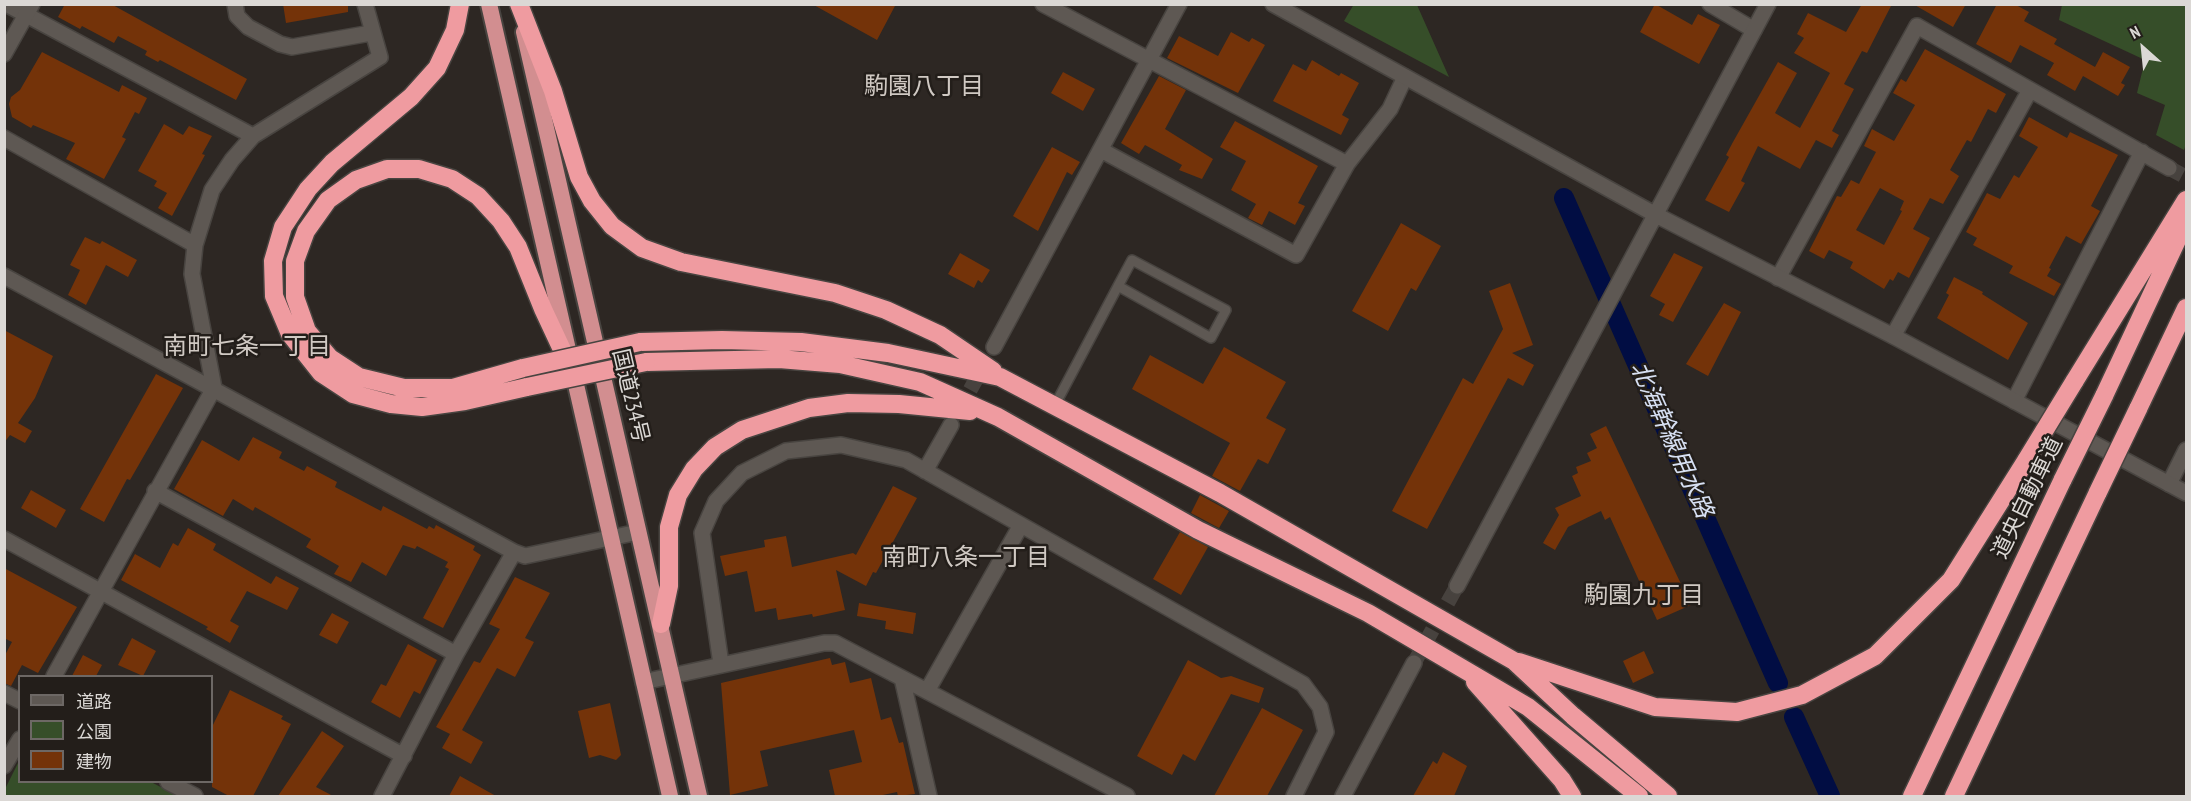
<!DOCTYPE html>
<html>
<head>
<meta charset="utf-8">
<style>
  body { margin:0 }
  #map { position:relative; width:2191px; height:801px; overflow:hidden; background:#2d2723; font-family:"PT Sans Narrow","Noto Sans JP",sans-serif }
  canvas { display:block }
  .frame { position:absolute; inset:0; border:6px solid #dbd8d5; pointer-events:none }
  .legend { position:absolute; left:18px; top:675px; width:195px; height:108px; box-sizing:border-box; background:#231e1a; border:2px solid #6d6865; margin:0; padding:8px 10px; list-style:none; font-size:18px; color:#dbd8d5 }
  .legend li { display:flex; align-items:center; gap:12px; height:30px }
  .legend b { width:30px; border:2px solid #6d6865 }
  .north { position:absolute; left:2113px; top:18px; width:60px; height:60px; -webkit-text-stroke:4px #231e1a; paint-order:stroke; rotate:333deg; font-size:16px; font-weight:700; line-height:24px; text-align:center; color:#dbd8d5 }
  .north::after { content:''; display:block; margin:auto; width:21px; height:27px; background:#dbd8d5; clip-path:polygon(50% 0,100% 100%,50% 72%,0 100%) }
</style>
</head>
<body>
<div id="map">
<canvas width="2191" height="801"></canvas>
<div class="frame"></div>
<ul class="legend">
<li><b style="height:8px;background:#5e5853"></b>道路</li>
<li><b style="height:16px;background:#364e29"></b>公園</li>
<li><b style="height:16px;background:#743309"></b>建物</li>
</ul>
<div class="north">N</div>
</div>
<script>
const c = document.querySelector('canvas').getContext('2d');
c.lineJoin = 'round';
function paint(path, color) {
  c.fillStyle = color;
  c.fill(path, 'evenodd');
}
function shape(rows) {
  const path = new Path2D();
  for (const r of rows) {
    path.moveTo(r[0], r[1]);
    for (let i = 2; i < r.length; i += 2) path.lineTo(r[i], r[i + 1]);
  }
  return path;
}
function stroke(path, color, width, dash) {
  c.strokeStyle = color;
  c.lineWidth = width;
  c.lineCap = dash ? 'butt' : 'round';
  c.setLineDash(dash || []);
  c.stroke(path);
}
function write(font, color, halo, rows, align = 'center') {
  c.font = font + ' "PT Sans Narrow","Noto Sans JP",sans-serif';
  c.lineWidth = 5;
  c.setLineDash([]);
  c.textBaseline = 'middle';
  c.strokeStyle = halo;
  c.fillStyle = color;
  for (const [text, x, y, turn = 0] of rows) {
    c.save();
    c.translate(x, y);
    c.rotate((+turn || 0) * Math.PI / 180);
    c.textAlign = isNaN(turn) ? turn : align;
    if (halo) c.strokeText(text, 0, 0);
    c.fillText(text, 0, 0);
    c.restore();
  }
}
paint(shape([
  [1354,4,1417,5,1449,77,1344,21],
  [2062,5,2186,5,2186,144,2184,150,2156,135,2165,105,2137,93,2145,60,2059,20],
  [19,761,20,782,151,782,178,796,5,796,5,789]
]), '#364e29');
stroke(shape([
  [1564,198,1778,683],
  [1794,717,1830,796]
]), '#010d43', 20);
paint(shape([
  [65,4,111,4,247,79,236,100,160,60,158,62,145,55,147,51,118,36,114,43,82,26,80,29,58,17],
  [283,4,348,4,348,12,286,23],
  [812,4,896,4,877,40],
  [1655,4,1692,25,1698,14,1720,25,1699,64,1640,32],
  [1862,4,1892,4,1867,53,1862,51,1844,84,1854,89,1832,131,1839,135,1832,148,1816,140,1800,169,1758,146,1741,181,1745,183,1729,212,1705,200,1729,157,1726,155,1733,142,1778,62,1797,73,1775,113,1800,128,1830,73,1794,53,1804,38,1797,34,1808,13,1846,32],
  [1913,4,1966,4,1953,27],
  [1997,4,2014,4,2029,12,2024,21,2057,39,2054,44,2095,67,2103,52,2130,67,2121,83,2125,85,2118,96,2083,76,2075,91,2047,75,2054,63,2020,45,2011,63,1976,44],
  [1231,32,1249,42,1252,38,1265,45,1238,93,1167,58,1179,36,1218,56],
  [1925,49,2006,94,1996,113,1988,109,1971,142,1967,140,1950,170,1959,176,1943,204,1930,198,1913,229,1930,238,1909,278,1898,272,1893,281,1890,279,1884,289,1850,268,1853,262,1829,250,1824,259,1809,251,1837,196,1841,197,1851,180,1859,184,1876,152,1864,146,1872,129,1894,141,1915,105,1893,93,1901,79,1906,82],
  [1880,188,1904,201,1900,210,1902,211,1884,245,1856,230],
  [42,52,119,92,122,85,147,98,139,114,135,112,122,137,126,139,104,179,66,159,75,143,33,125,31,128,12,117,9,104,11,97,20,90],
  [1312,60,1339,76,1341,73,1359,83,1342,115,1349,119,1341,135,1273,101,1293,64,1306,71],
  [1063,72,1095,89,1083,111,1051,93],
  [1159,76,1186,90,1165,129,1213,159,1202,179,1179,170,1182,165,1145,145,1139,154,1121,143],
  [2029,117,2067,138,2070,132,2118,155,2091,206,2100,211,2081,244,2066,236,2049,268,2051,269,2047,276,2061,284,2054,296,2009,273,2013,266,1973,245,1977,238,1966,232,1987,193,2000,199,2014,175,2019,178,2038,147,2019,136],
  [1235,121,1318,166,1298,203,1305,206,1295,225,1269,211,1262,225,1248,218,1256,204,1231,190,1246,161,1220,147],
  [164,124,183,135,189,126,212,136,202,154,205,155,172,216,158,208,167,193,154,186,157,181,138,171],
  [1052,147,1080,162,1072,175,1067,172,1038,231,1013,216],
  [1401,223,1441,246,1416,291,1411,288,1388,331,1352,311],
  [85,237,100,244,102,241,137,260,128,277,106,265,86,305,68,295,80,270,70,265],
  [960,253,990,270,982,283,978,280,974,288,948,274],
  [1674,253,1703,267,1673,322,1659,315,1665,304,1650,296],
  [1954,277,1983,292,1982,294,2028,323,2008,360,1937,318,1949,295,1946,293],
  [1510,283,1533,345,1512,353,1534,365,1523,386,1508,378,1427,529,1392,511,1463,378,1473,384,1503,329,1489,291],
  [1724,303,1741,312,1708,376,1686,364],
  [4,330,53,356,35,398,18,423,32,431,25,443,10,435,4,443],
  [1224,347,1286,382,1266,418,1286,429,1268,464,1258,459,1240,491,1212,476,1230,443,1132,389,1150,355,1203,384],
  [156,374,183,388,130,480,127,479,104,522,80,509],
  [1606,426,1691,605,1657,620,1610,517,1605,520,1601,511,1568,527,1555,550,1543,543,1559,515,1555,508,1581,496,1572,476,1578,473,1576,467,1591,461,1587,453,1597,448,1590,434],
  [253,437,282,452,279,458,304,471,307,466,337,482,335,487,381,511,383,506,427,529,429,526,434,529,436,525,475,546,473,550,481,555,443,628,423,618,449,569,445,567,448,562,417,546,415,549,403,545,386,576,362,562,351,582,334,574,339,566,306,547,311,539,255,507,253,511,233,499,223,516,174,489,202,440,239,461],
  [893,486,917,498,876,573,873,572,866,586,836,570,845,610,813,617,812,614,778,620,776,608,755,612,747,571,725,576,720,556,765,547,764,540,786,536,792,567,853,553,856,555],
  [31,490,66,510,56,528,21,508],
  [1200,495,1229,511,1219,528,1191,513],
  [188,528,216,544,213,550,271,584,276,576,299,588,287,610,247,591,230,621,239,626,230,643,206,629,208,627,121,580,135,554,160,568,173,543,178,546],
  [1180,532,1208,547,1181,595,1153,579],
  [4,568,77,607,38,673,22,665,11,686,4,683,4,657,12,642,4,638],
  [515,577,550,593,525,638,534,642,515,677,497,668,462,730,483,742,471,764,442,748,450,734,436,727,474,661,480,663,500,629,489,624],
  [859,603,916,613,913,634,885,629,886,621,857,616],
  [332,613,349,622,337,644,319,635],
  [132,638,156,651,143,676,118,665],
  [408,644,437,660,420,694,414,691,400,718,371,702,381,684,386,686],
  [1644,651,1654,673,1633,683,1623,661],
  [83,655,102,665,96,676,72,676],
  [830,658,832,665,845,662,850,683,871,678,881,720,891,717,899,743,903,742,915,794,898,796,897,792,878,796,835,796,829,770,862,762,854,730,760,751,768,786,730,795,721,683],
  [1188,660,1221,678,1231,676,1264,688,1259,703,1231,694,1195,761,1183,754,1172,775,1137,756],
  [230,690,283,716,281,719,291,724,253,796,229,796,212,787,212,727],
  [610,703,621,755,616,760,600,755,589,758,578,711],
  [1262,708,1303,730,1267,796,1214,796],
  [322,731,344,746,316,787,333,796,278,796],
  [1443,752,1467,766,1454,796,1413,796,1433,761,1437,764],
  [460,776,496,796,449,796]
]), '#743309');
stroke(shape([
  [2169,168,2186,177],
  [959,410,994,347]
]), '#47423e', 15, [15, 8]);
stroke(shape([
  [1414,663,1457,586]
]), '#47423e', 15, [15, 8]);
const service = shape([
  [1055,405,1118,286,1211,338,1226,310,1132,260,1118,286]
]);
const minor = shape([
  [6,4,253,136],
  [235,4,237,16,248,27,280,44,292,47,371,33],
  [1043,4,1347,164],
  [1710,4,1754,30],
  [4,138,195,245],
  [1101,150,1296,255,1347,164,1390,109,1405,77],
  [4,276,514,552],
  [1778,278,1917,26,2169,168],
  [1893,336,2030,90],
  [994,347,1179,4],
  [2014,401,2142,152],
  [925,471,951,425],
  [2169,484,2186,450],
  [155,491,456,654],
  [4,539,404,756],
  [721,664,702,533,716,501,742,473,786,451,841,445,906,460,1303,684,1320,707,1326,732,1294,796],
  [54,676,214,388,192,274,195,245,212,190,232,160,253,136,380,57,365,4],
  [902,678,929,796],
  [643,682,824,643,835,643,1127,796],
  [927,691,1021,525],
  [4,693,20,701],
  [4,766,20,739],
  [168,782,195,796],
  [382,796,456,654,514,552,525,556,638,532]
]);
const tertiary = shape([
  [1273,4,1656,215,1893,336,2186,493],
  [4,54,32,4],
  [1457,586,1768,4],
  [1343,796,1414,663]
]);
const trunk = shape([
  [489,4,670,796],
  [524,32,699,796]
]);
const motorway = shape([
  [460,4,455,30,437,68,411,97,332,163,308,189,283,227,273,261,274,296,290,334,321,373,353,394,391,404,422,407,465,401,527,387],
  [519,4,553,91,579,177,592,201,612,226,642,248,681,262,835,293,886,310,940,335,993,371],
  [640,342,722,340,801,342,888,353,1000,377,1220,493,1514,661,1573,716,1668,796],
  [646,362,779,359,840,364,920,382,998,417,1198,530,1368,613,1528,707,1639,796],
  [523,368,453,388,404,388,359,377,330,358,307,331,295,297,295,261,306,231,328,200,356,180,387,169,419,169,452,179,478,196,501,221,518,247,543,309,571,369],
  [2074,382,2186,200],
  [2104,396,2186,221],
  [2138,409,2186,308],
  [661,624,669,586,669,527,678,495,694,469,715,447,742,430,809,408,848,403,899,404,970,411],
  [1519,662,1655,707,1737,712,1802,695,1875,656,1951,580,2027,459],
  [1475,682,1562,780,1572,796],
  [1912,796,2063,479],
  [1954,796,2098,492]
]);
stroke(service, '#484440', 12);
stroke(minor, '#484440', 18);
stroke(tertiary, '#484440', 18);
stroke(trunk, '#484440', 20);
stroke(motorway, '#484440', 21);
stroke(service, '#5e5853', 9);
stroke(minor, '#5e5853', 15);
stroke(tertiary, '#5e5853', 15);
stroke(trunk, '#d28e90', 16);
stroke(motorway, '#ef9ba0', 18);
const motorwayBridge = shape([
  [523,368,640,342],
  [527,387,646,362],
  [2027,459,2074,382],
  [2063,479,2104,396],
  [2098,492,2138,409]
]);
stroke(motorwayBridge, '#484440', 21, []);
stroke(motorwayBridge, '#ef9ba0', 18);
write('22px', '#dbd8d5', '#231e1a', [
  ["国道234号",630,396,77],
  ["道央自動車道",2028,498,-64]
]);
write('24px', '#d0c9c3', '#231e1a', [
  ["駒園八丁目",924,87],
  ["南町七条一丁目",247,347],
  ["南町八条一丁目",966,558],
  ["駒園九丁目",1644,596]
]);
write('italic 24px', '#d7e0f3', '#231e1a', [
  ["北海幹線用水路",1671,440,66]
]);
</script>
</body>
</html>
